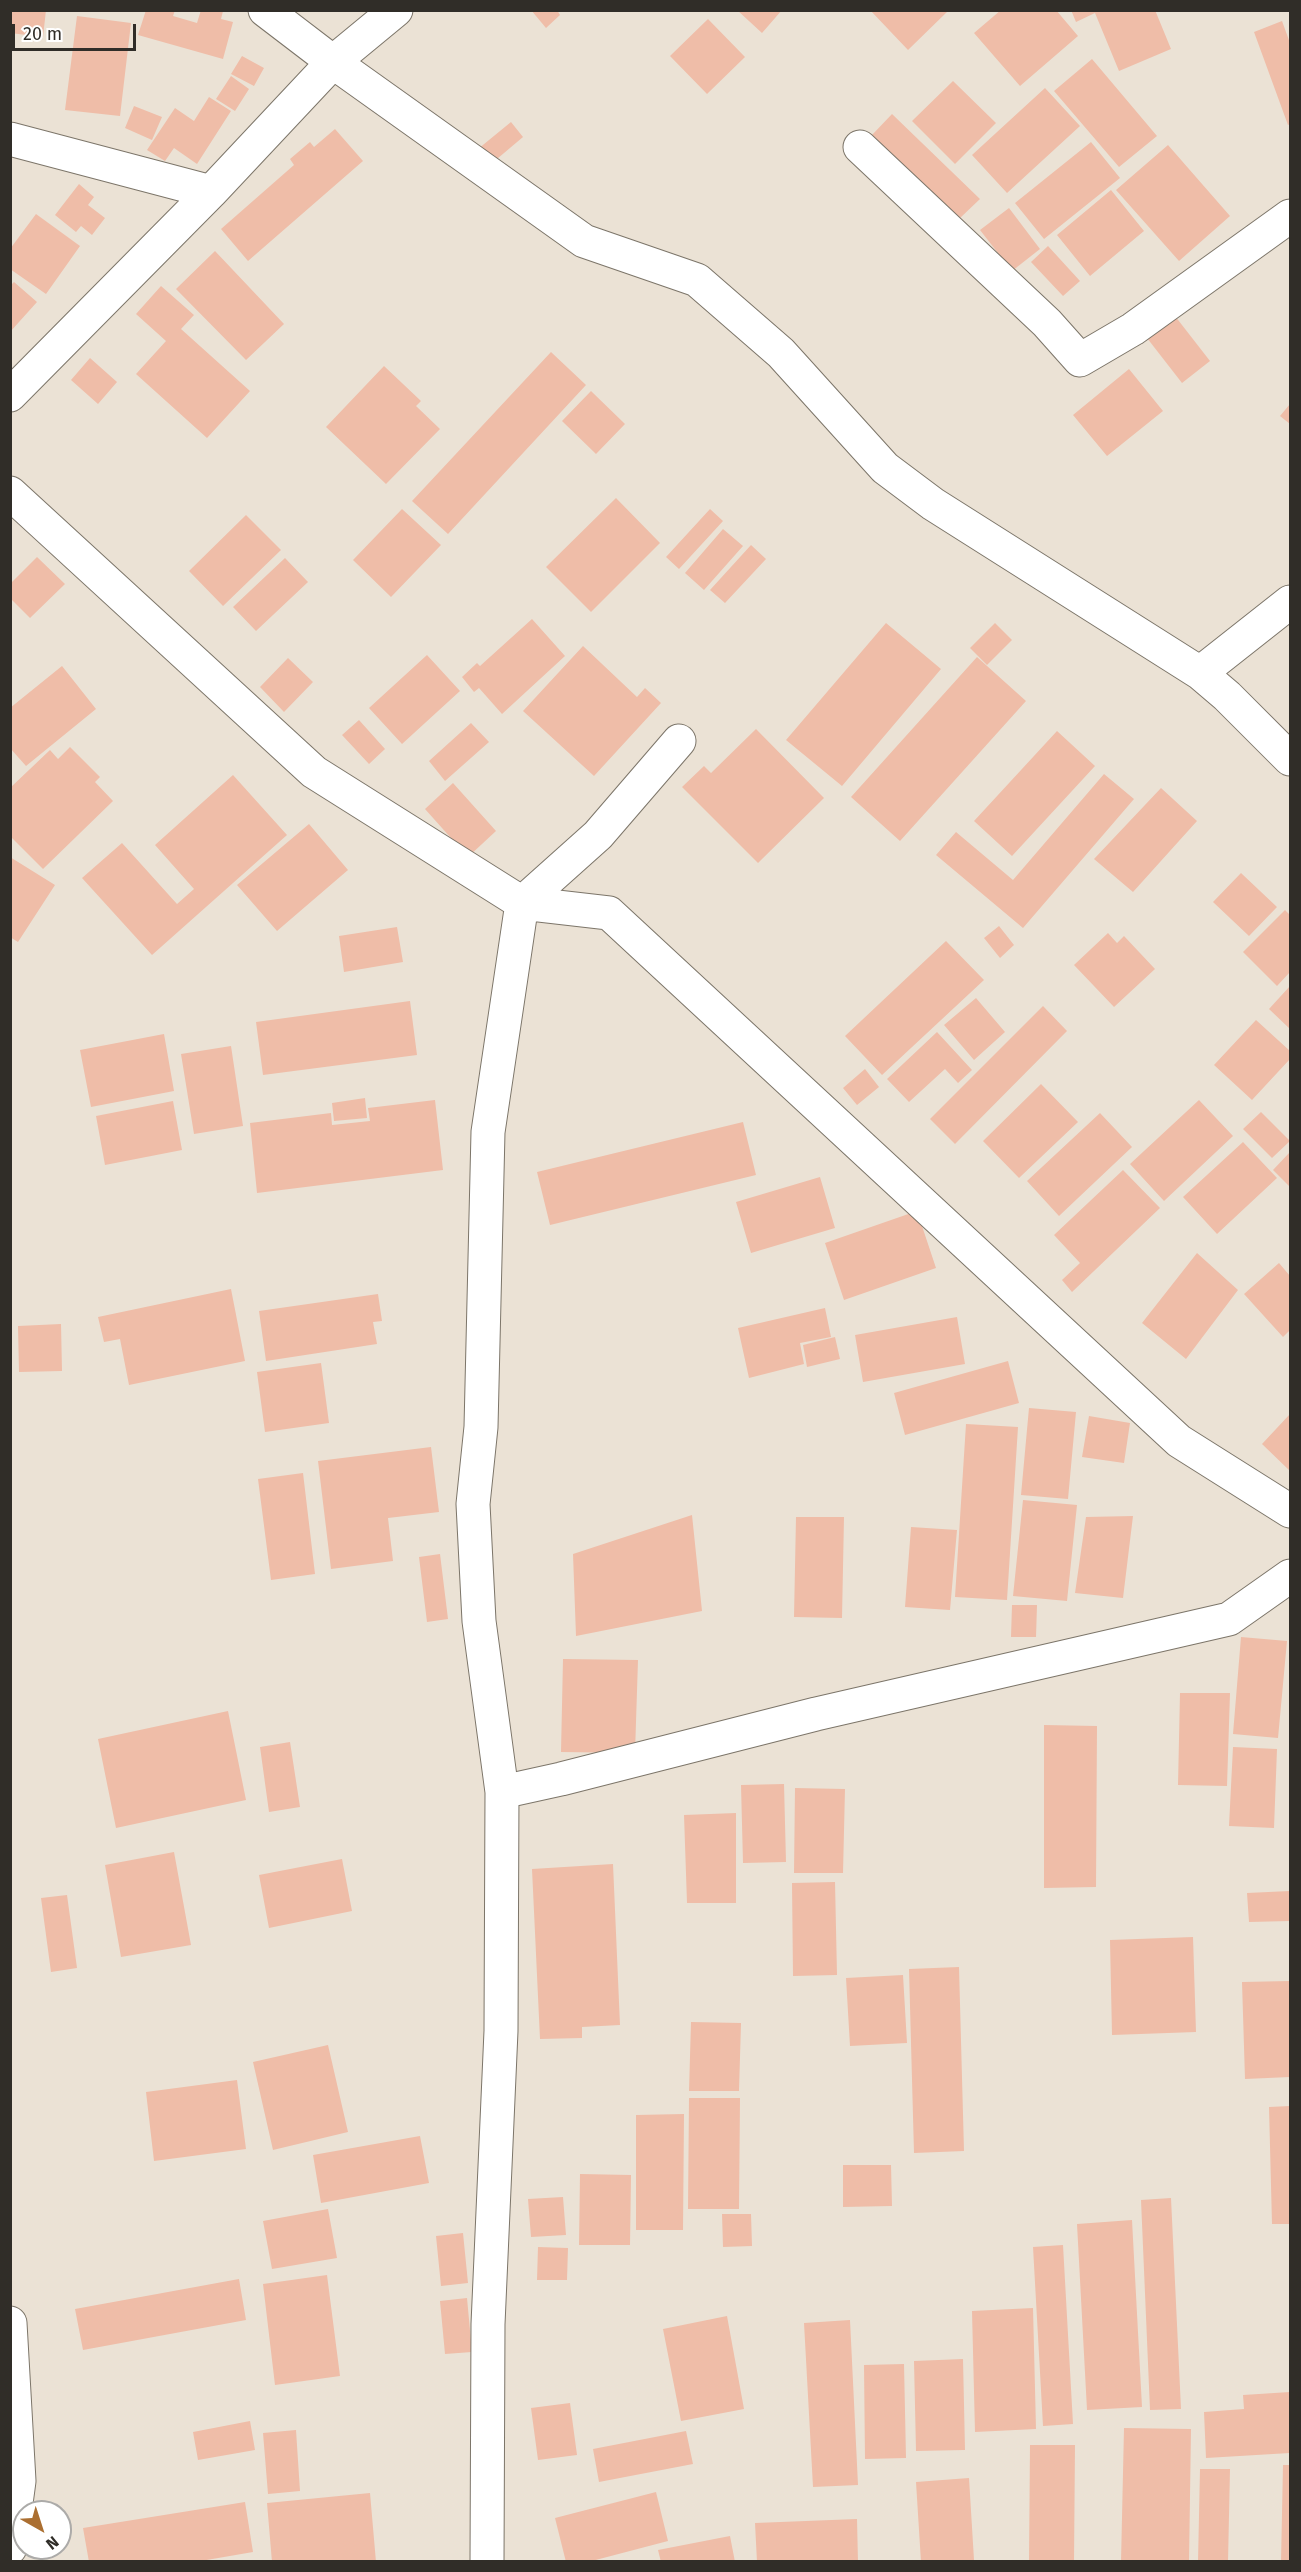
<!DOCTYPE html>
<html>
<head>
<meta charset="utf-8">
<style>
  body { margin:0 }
  #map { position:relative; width:1301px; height:2572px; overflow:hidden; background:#ebe2d5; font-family:"Fira Sans",sans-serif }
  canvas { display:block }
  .frame { position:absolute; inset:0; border:12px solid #302d28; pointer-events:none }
  .north { position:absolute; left:12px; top:2500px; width:60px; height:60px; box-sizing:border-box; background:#fff; border:2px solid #acaba9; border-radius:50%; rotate:141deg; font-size:16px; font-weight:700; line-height:24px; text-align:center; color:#302d28 }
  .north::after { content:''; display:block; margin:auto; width:21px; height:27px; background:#ab6f31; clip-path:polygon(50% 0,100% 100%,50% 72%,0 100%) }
  .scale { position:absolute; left:12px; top:24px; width:124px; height:27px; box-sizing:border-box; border:3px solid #302d28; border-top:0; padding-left:8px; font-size:18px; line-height:21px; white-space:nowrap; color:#302d28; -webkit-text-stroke:4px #fff; paint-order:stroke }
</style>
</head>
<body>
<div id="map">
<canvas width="1301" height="2572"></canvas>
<div class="frame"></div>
<div class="north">N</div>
<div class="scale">20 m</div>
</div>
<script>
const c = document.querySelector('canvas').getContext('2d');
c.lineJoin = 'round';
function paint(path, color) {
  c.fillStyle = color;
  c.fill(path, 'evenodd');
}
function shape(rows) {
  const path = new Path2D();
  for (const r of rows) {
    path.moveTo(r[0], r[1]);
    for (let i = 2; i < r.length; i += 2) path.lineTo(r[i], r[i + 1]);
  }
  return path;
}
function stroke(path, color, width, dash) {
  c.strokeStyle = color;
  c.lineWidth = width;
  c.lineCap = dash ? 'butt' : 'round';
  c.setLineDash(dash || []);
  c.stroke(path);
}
paint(shape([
  [10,10,46,10,43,37,10,33],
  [146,10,175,10,173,16,197,23,201,10,223,11,221,19,233,22,223,59,138,35],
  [531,10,557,10,560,15,546,28],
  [737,10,782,10,762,33],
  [870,10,949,10,908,50],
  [1001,10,1056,10,1078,36,1020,86,974,33],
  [1071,10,1155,10,1171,49,1119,71,1095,13,1076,22],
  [77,16,131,23,120,116,65,110],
  [708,19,745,57,707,94,670,56],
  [1282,21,1290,43,1290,124,1288,125,1254,32],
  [242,56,264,68,254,86,231,74],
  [1092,59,1157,136,1119,167,1054,91],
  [231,76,249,89,235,111,216,99],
  [953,81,996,123,955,164,912,121],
  [1045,88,1080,126,1007,193,972,155],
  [209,97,231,111,197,164,174,148,165,161,147,150,175,108,194,121],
  [134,106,162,117,152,140,125,128],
  [892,114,980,199,959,219,872,135],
  [511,122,523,137,491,164,478,149],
  [335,129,363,161,248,261,221,229,294,165,290,159,310,142,314,147],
  [1091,142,1120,178,1044,239,1015,203],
  [1168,145,1230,216,1179,261,1116,190],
  [79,184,94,197,88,205,105,218,92,235,81,226,76,232,55,215],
  [1111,190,1144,231,1090,276,1057,235],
  [1009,208,1040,249,1012,271,980,230],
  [36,214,80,246,46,294,10,269,10,249],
  [1048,246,1080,281,1063,296,1031,262],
  [215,251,284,324,246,360,176,289],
  [14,282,37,302,10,332,10,286],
  [161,286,194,315,181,329,250,391,207,438,136,374,166,341,136,314],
  [1175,316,1210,361,1182,383,1147,338],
  [551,352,586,385,448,534,412,501],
  [90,358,117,382,98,404,71,380],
  [384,366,421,401,416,406,440,429,386,484,326,427],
  [1129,369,1163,411,1107,456,1073,415],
  [591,391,625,424,596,454,562,421],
  [1290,404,1290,424,1280,416],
  [616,498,660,543,591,612,546,567],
  [402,509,441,545,391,597,353,560],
  [710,509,723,521,679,569,666,557],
  [246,515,281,550,223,606,189,571],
  [723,529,743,546,704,590,685,573],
  [751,545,766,559,725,603,710,590],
  [37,557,65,584,30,618,10,598,10,584],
  [285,558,308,582,256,631,233,607],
  [532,619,565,656,502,714,479,688,474,692,462,677,477,663,480,666],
  [886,623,941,669,842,786,786,740],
  [995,623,1012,640,987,665,970,648],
  [583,646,637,697,645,688,661,703,594,776,523,711],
  [427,655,460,691,402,744,369,708],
  [977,657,1026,701,900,841,851,797],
  [288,658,313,682,284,712,260,687],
  [62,666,96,709,26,766,10,748,10,708],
  [359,720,385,749,369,764,342,735],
  [471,723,489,742,445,781,429,761],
  [756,729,824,798,758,863,682,787,704,766,711,773],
  [1057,731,1095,766,1012,856,974,821],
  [70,747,100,777,95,782,113,801,43,869,10,836,10,788,50,750,58,759],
  [1104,774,1134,799,1023,928,936,855,956,832,1013,880],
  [233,775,287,835,152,955,82,878,122,843,177,904,194,889,155,845],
  [453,783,496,831,468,857,425,809],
  [1161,788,1197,821,1133,892,1094,859],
  [309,824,348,870,277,931,237,885],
  [10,857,55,885,18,942,10,937],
  [1241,873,1277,907,1249,936,1213,902],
  [1285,910,1290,915,1290,972,1277,986,1243,952],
  [999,926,1014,945,1000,958,984,938],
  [397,927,403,962,344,972,339,936],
  [1108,933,1117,943,1124,936,1155,969,1114,1007,1074,965],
  [946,941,984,980,882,1075,845,1036],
  [1290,986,1290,1029,1269,1009],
  [976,998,1005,1032,974,1060,944,1025],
  [410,1001,417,1055,263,1075,256,1022],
  [1043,1006,1067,1031,955,1144,930,1119],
  [1256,1020,1290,1051,1290,1059,1252,1100,1214,1065],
  [937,1032,972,1070,958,1083,945,1069,909,1102,887,1079],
  [164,1034,174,1091,91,1107,80,1050],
  [231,1046,243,1126,194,1134,181,1054],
  [865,1069,879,1087,857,1105,843,1088],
  [1041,1084,1078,1122,1019,1178,983,1141],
  [365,1098,367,1118,334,1121,332,1103],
  [435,1100,443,1170,257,1193,250,1123,331,1113,332,1125,370,1121,368,1108],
  [1199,1100,1233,1136,1164,1201,1130,1164],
  [173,1101,182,1150,105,1165,96,1116],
  [1261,1112,1290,1141,1272,1158,1243,1129],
  [1100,1113,1132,1147,1059,1216,1027,1181],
  [743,1122,756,1175,550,1225,537,1172],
  [1243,1142,1277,1178,1217,1234,1183,1197],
  [1290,1152,1290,1187,1273,1170],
  [1123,1170,1160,1208,1072,1292,1062,1280,1080,1263,1054,1235],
  [820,1177,835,1228,751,1253,736,1202],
  [917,1211,936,1268,844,1300,825,1243],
  [1197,1253,1238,1290,1186,1359,1142,1323],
  [1279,1263,1290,1276,1290,1330,1283,1337,1244,1294],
  [231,1289,245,1361,129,1385,120,1339,104,1342,98,1317],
  [378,1294,382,1321,373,1322,377,1344,266,1361,259,1311],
  [825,1308,831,1337,800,1343,804,1364,749,1378,738,1328],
  [957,1317,965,1364,863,1382,855,1335],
  [61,1324,62,1371,19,1372,18,1326],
  [835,1337,840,1359,807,1367,803,1345],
  [1008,1361,1019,1403,905,1435,894,1393],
  [321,1363,329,1423,265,1432,257,1372],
  [1029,1408,1076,1412,1068,1499,1021,1495],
  [1290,1414,1290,1471,1262,1444],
  [1089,1416,1130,1423,1124,1463,1082,1457],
  [966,1424,1018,1427,1007,1600,955,1597],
  [431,1447,439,1512,388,1518,393,1561,331,1569,318,1461],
  [303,1473,315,1574,271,1580,258,1479],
  [1023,1500,1077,1505,1067,1601,1013,1596],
  [692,1515,702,1611,576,1636,573,1554],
  [1133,1516,1123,1598,1075,1593,1086,1517],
  [796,1517,844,1517,842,1618,794,1617],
  [911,1527,957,1530,950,1610,905,1607],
  [440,1554,448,1619,427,1622,419,1557],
  [1012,1605,1037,1605,1036,1637,1011,1637],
  [1241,1637,1287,1641,1278,1738,1233,1734],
  [563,1659,638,1660,635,1753,561,1752],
  [1180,1693,1230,1693,1227,1786,1178,1785],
  [228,1711,246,1800,116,1828,98,1739],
  [1044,1725,1097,1726,1096,1887,1044,1888],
  [290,1742,300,1807,269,1812,260,1747],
  [1233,1747,1277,1749,1274,1828,1229,1826],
  [784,1784,786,1862,743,1863,741,1785],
  [795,1788,845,1789,843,1873,794,1873],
  [736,1813,736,1903,687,1903,684,1815],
  [174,1852,191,1945,121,1957,105,1865],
  [342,1859,352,1911,269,1928,259,1875],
  [613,1864,620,2025,582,2027,582,2038,540,2039,532,1869],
  [835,1882,837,1975,793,1976,792,1883],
  [1290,1891,1290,1921,1249,1922,1247,1893],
  [67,1895,77,1968,51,1972,41,1898],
  [1193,1937,1196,2032,1112,2035,1110,1940],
  [959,1967,964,2151,914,2153,909,1969],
  [903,1975,907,2043,850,2046,846,1978],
  [1290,1981,1290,2077,1245,2079,1242,1982],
  [691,2022,741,2023,739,2091,689,2091],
  [328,2045,348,2132,273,2150,253,2062],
  [237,2080,246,2149,154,2161,146,2092],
  [689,2098,740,2098,739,2209,688,2209],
  [1290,2106,1290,2224,1272,2224,1269,2107],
  [684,2114,683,2230,636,2230,636,2115],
  [420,2136,429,2183,321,2203,313,2155],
  [843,2165,891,2165,892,2206,843,2207],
  [580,2174,631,2175,630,2245,579,2245],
  [563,2197,566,2235,531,2237,528,2199],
  [1171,2198,1181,2409,1150,2410,1141,2200],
  [328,2209,337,2258,272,2269,263,2221],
  [722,2214,751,2214,752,2246,723,2247],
  [1132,2220,1142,2407,1087,2410,1077,2224],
  [463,2233,468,2283,441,2286,436,2236],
  [1063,2245,1073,2424,1043,2426,1033,2247],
  [538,2247,568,2248,567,2280,537,2280],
  [327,2275,340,2376,275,2385,263,2284],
  [239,2279,246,2320,83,2350,75,2309],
  [467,2298,472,2352,445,2354,440,2301],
  [1033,2308,1036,2429,975,2432,972,2311],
  [727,2316,744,2409,681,2421,663,2329],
  [850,2320,858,2485,813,2487,804,2323],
  [963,2359,965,2450,916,2451,914,2361],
  [904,2364,906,2458,865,2459,864,2365],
  [1290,2392,1290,2453,1206,2458,1204,2412,1244,2409,1243,2395],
  [570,2403,577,2455,538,2460,531,2408],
  [250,2421,255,2450,198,2460,193,2432],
  [1124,2428,1191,2429,1189,2562,1121,2562],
  [296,2430,300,2491,268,2494,263,2433],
  [686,2431,693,2464,599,2482,593,2449],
  [1030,2445,1075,2445,1074,2562,1029,2562],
  [1283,2465,1290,2465,1290,2562,1281,2562],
  [1200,2469,1230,2469,1228,2562,1198,2562],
  [969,2478,974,2560,921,2562,916,2482],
  [656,2492,668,2541,588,2562,566,2562,555,2518],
  [370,2493,376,2562,272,2562,267,2503],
  [245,2502,253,2552,195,2562,89,2562,83,2528],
  [857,2519,858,2562,757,2562,755,2523],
  [730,2536,735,2562,661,2562,658,2550]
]), '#efbda8');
const minor = shape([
  [396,10,333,62,584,241,697,280,781,353,885,468,933,504,1200,673,1227,696,1290,759],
  [10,139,211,192],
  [860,147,1047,323,1080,360,1133,329,1290,216],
  [10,395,211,192,333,62,265,10],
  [10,493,314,772,522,903,609,913,1179,1441,1290,1511],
  [1200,673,1290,602],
  [502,1792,561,1779,816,1714,1229,1619,1290,1576],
  [10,2323,19,2481,10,2548],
  [487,2562,488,2324,501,2031,502,1792,479,1621,473,1504,481,1427,488,1132,522,903,598,835,679,741]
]);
stroke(minor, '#7c7569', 35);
stroke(minor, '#fff', 33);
</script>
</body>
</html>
